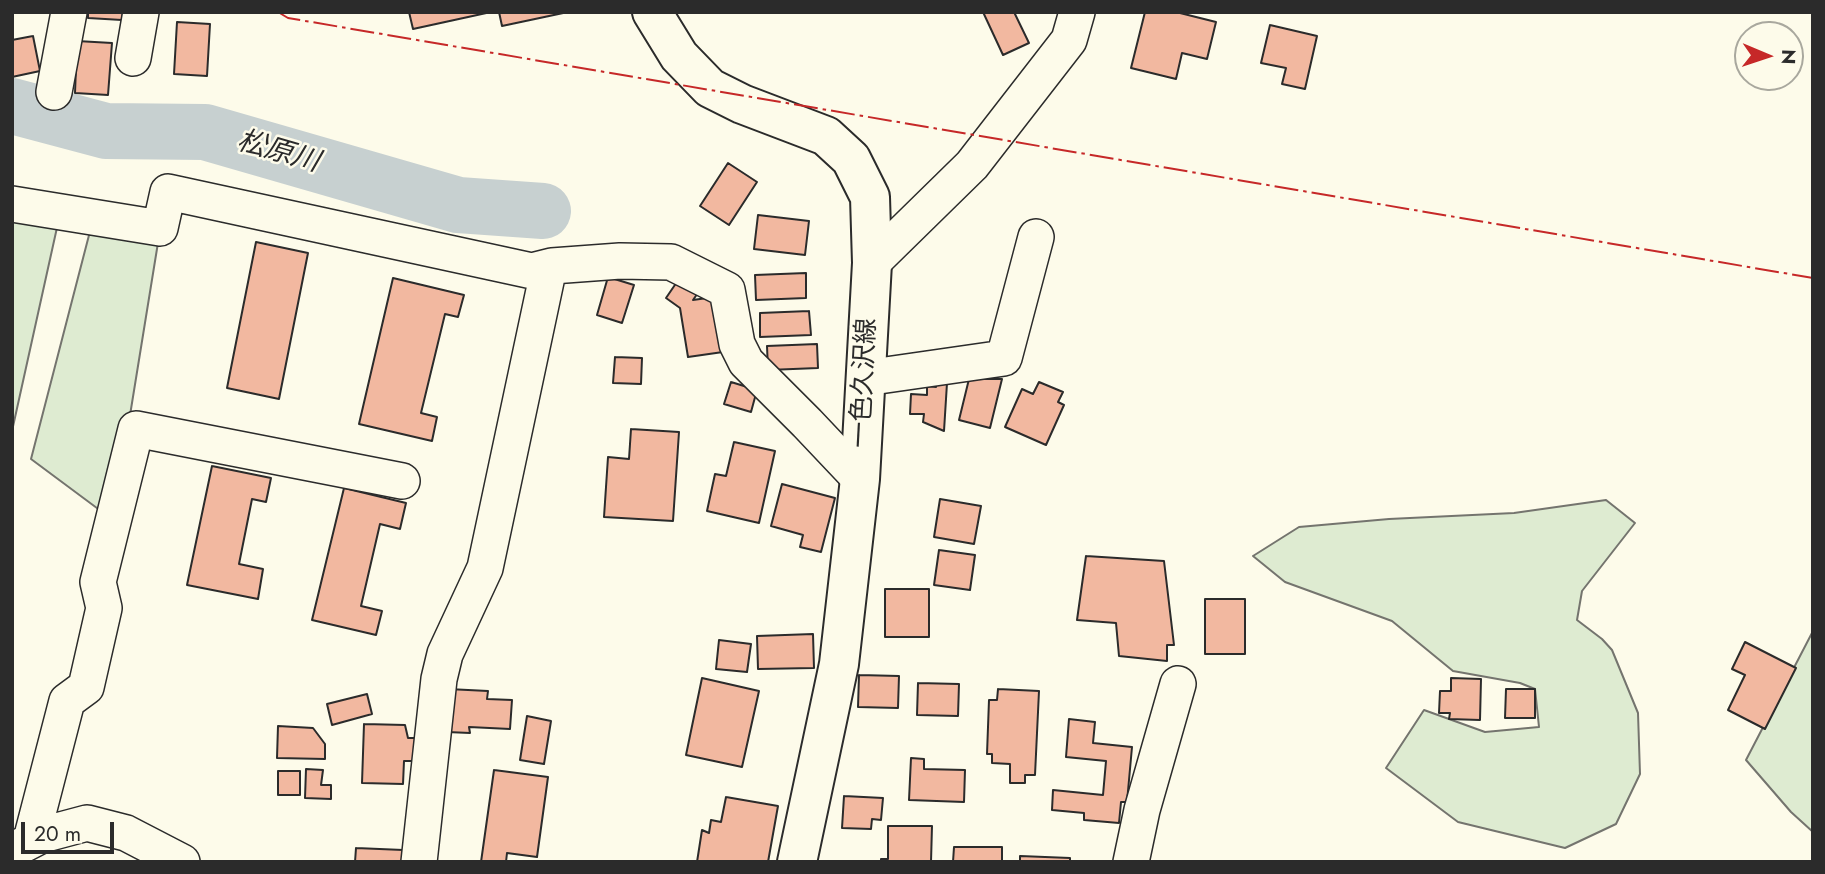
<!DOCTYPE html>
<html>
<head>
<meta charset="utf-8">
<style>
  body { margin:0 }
  #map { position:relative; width:1825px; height:874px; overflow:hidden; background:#fdfbea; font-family:Jost,sans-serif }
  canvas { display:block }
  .frame { position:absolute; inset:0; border:14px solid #2b2b2b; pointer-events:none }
  .north { position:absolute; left:1734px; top:21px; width:70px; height:70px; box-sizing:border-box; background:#fdfbea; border:2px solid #a9a89e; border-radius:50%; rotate:92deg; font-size:19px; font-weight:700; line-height:28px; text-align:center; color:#2b2b2b }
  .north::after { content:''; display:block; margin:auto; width:24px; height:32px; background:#c62828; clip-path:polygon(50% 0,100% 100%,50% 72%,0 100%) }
  .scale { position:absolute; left:21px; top:822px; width:93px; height:32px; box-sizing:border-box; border:4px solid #2b2b2b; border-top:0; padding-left:9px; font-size:21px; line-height:24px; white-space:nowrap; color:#2b2b2b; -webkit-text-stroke:5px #fdfbea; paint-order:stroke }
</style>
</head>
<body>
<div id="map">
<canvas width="1825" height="874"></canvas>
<div class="frame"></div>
<div class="north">N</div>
<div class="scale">20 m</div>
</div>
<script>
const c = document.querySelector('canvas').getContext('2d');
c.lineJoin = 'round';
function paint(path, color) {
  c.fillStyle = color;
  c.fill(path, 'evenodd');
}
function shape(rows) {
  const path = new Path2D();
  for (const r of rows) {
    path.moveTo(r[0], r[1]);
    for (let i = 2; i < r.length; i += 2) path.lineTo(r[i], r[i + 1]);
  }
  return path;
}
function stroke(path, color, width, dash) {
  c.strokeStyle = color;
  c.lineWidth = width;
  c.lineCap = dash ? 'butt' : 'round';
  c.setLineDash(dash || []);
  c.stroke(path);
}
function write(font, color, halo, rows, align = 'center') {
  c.font = font + ' Jost,"Noto Sans JP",sans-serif';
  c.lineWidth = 5;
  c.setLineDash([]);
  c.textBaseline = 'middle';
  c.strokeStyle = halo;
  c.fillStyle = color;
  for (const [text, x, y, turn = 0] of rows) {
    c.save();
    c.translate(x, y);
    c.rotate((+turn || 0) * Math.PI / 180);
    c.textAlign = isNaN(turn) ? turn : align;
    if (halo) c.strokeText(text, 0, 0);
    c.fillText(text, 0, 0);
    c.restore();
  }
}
const green = shape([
  [12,211,60,214,12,431,12,211],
  [95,212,162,218,113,520,31,459,95,212],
  [1606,500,1635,523,1582,591,1577,620,1602,639,1612,650,1638,713,1640,774,1616,824,1565,848,1458,822,1386,768,1424,710,1485,732,1539,727,1535,689,1520,683,1453,671,1392,621,1285,582,1253,556,1299,527,1389,519,1514,513,1606,500],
  [1813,631,1813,832,1791,812,1746,760,1813,631]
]);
paint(green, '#deebd1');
stroke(green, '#74746e', 2);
stroke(shape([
  [12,106,106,131,205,132,458,205,543,211]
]), '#c7d0d0', 56);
const building = shape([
  [88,12,123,12,122,20,88,18,88,12],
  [409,12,491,12,413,29,409,12],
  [499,12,568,12,502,26,499,12],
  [983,12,1014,12,1029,43,1003,55,983,12],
  [1145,12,1176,12,1216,22,1207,59,1182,53,1176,79,1131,68,1145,12],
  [177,22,210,24,207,76,174,74,177,22],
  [1270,25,1317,36,1305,89,1282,84,1286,68,1261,63,1270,25],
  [33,36,40,71,12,77,12,40,33,36],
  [77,41,112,43,108,95,75,93,77,41],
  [728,163,757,182,729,225,700,206,728,163],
  [758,215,809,221,805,255,754,249,758,215],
  [256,242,308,253,279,399,227,388,256,242],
  [806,273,806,298,756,300,755,275,806,273],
  [681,276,700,290,693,300,714,297,723,352,688,357,680,308,666,298,681,276],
  [608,277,634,285,622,323,597,315,608,277],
  [393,278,464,295,458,317,445,314,421,413,437,417,432,441,359,424,393,278],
  [809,311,811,335,760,337,760,313,809,311],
  [817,344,818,368,768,370,767,346,817,344],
  [615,357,642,358,641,384,613,383,615,357],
  [969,379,1002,379,990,428,959,420,969,379],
  [731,382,757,390,751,412,724,404,731,382],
  [1039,382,1063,392,1058,402,1064,405,1046,445,1005,427,1022,389,1033,394,1039,382],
  [936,383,947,383,944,431,923,422,924,414,910,414,911,394,927,395,927,386,936,387,936,383],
  [631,429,679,432,673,521,604,517,608,457,629,459,631,429],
  [734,442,775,451,759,523,707,511,715,474,726,476,734,442],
  [212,466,271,478,266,502,252,499,239,564,263,569,258,599,187,585,212,466],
  [782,484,835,498,821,552,800,547,803,535,771,526,782,484],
  [344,488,406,503,400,529,380,524,361,606,382,611,376,635,312,620,344,488],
  [940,499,981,506,974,544,934,537,940,499],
  [939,550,975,555,970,590,934,585,939,550],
  [1086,556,1164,561,1174,645,1167,645,1167,661,1119,656,1116,623,1077,620,1086,556],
  [885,589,929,589,929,637,885,637,885,589],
  [1205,599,1245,599,1245,654,1205,654,1205,599],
  [813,634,814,668,758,669,757,636,813,634],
  [719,640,751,644,747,672,716,669,719,640],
  [1745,642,1796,668,1765,729,1728,710,1745,675,1732,669,1745,642],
  [859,675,899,676,898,708,858,707,859,675],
  [702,678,759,691,742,767,686,755,702,678],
  [1451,678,1481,679,1480,720,1449,719,1450,713,1439,713,1440,691,1451,691,1451,678],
  [918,683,959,684,958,716,917,715,918,683],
  [448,689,488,691,487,699,512,700,510,729,469,727,470,733,447,732,448,689],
  [998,689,1039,691,1035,775,1025,775,1025,783,1010,783,1010,764,992,763,992,754,987,754,989,700,997,700,998,689],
  [1506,689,1535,689,1535,718,1505,718,1506,689],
  [367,694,372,714,332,725,327,704,367,694],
  [527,716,551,721,544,764,520,760,527,716],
  [1069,719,1095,722,1093,743,1132,747,1127,802,1121,802,1119,823,1084,820,1084,813,1052,810,1053,790,1103,795,1106,761,1066,757,1069,719],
  [364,724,405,725,408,738,419,738,419,761,404,761,403,784,362,783,364,724],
  [278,726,313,728,325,744,325,759,277,758,278,726],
  [911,758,924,759,924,769,965,770,964,802,909,800,911,758],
  [306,769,323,770,321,785,331,785,331,799,305,798,306,769],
  [494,770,548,777,537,857,507,853,506,862,481,862,494,770],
  [278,771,300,771,300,795,278,795,278,771],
  [844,796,883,798,881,820,872,819,871,829,842,828,844,796],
  [726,797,778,806,768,862,697,862,702,830,709,833,711,820,721,822,726,797],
  [888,826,932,826,931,862,881,862,881,859,888,859,888,826],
  [954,847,1002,847,1002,862,953,862,954,847],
  [356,848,403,850,403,862,355,862,356,848],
  [1020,856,1070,858,1070,862,1020,862,1020,856]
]);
paint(building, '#f2b8a0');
stroke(building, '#2b2b2b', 2);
const minor = shape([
  [133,58,141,12],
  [54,92,69,12],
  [12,204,160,228,168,192,532,271,552,266,620,261,671,262,727,290,737,344,746,362,807,423,860,479],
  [872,263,972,165,1069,40,1077,12],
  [865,378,1004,358,1036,237],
  [31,840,67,701,86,687,104,608,98,582,136,429,402,481],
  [15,849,42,835,87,823,126,833,182,862],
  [419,862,439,679,445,654,485,568,549,267],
  [1131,862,1142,810,1178,684]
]);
const major = shape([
  [652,12,679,56,710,88,742,104,826,136,851,159,870,197,872,263,860,479,839,664,797,862]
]);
stroke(minor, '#2b2b2b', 38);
stroke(major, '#2b2b2b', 42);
stroke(minor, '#fdfbea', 35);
stroke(major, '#fdfbea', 38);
stroke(shape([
  [278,12,288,18,1813,278]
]), '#c62828', 2, [24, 5, 3.5, 5]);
write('26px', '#2b2b2b', '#fdfbea', [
  ["一色久沢線",865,383,-87]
]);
write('italic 28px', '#2b2b2b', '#fdfbea', [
  ["松原川",278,153,16]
]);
</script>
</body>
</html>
